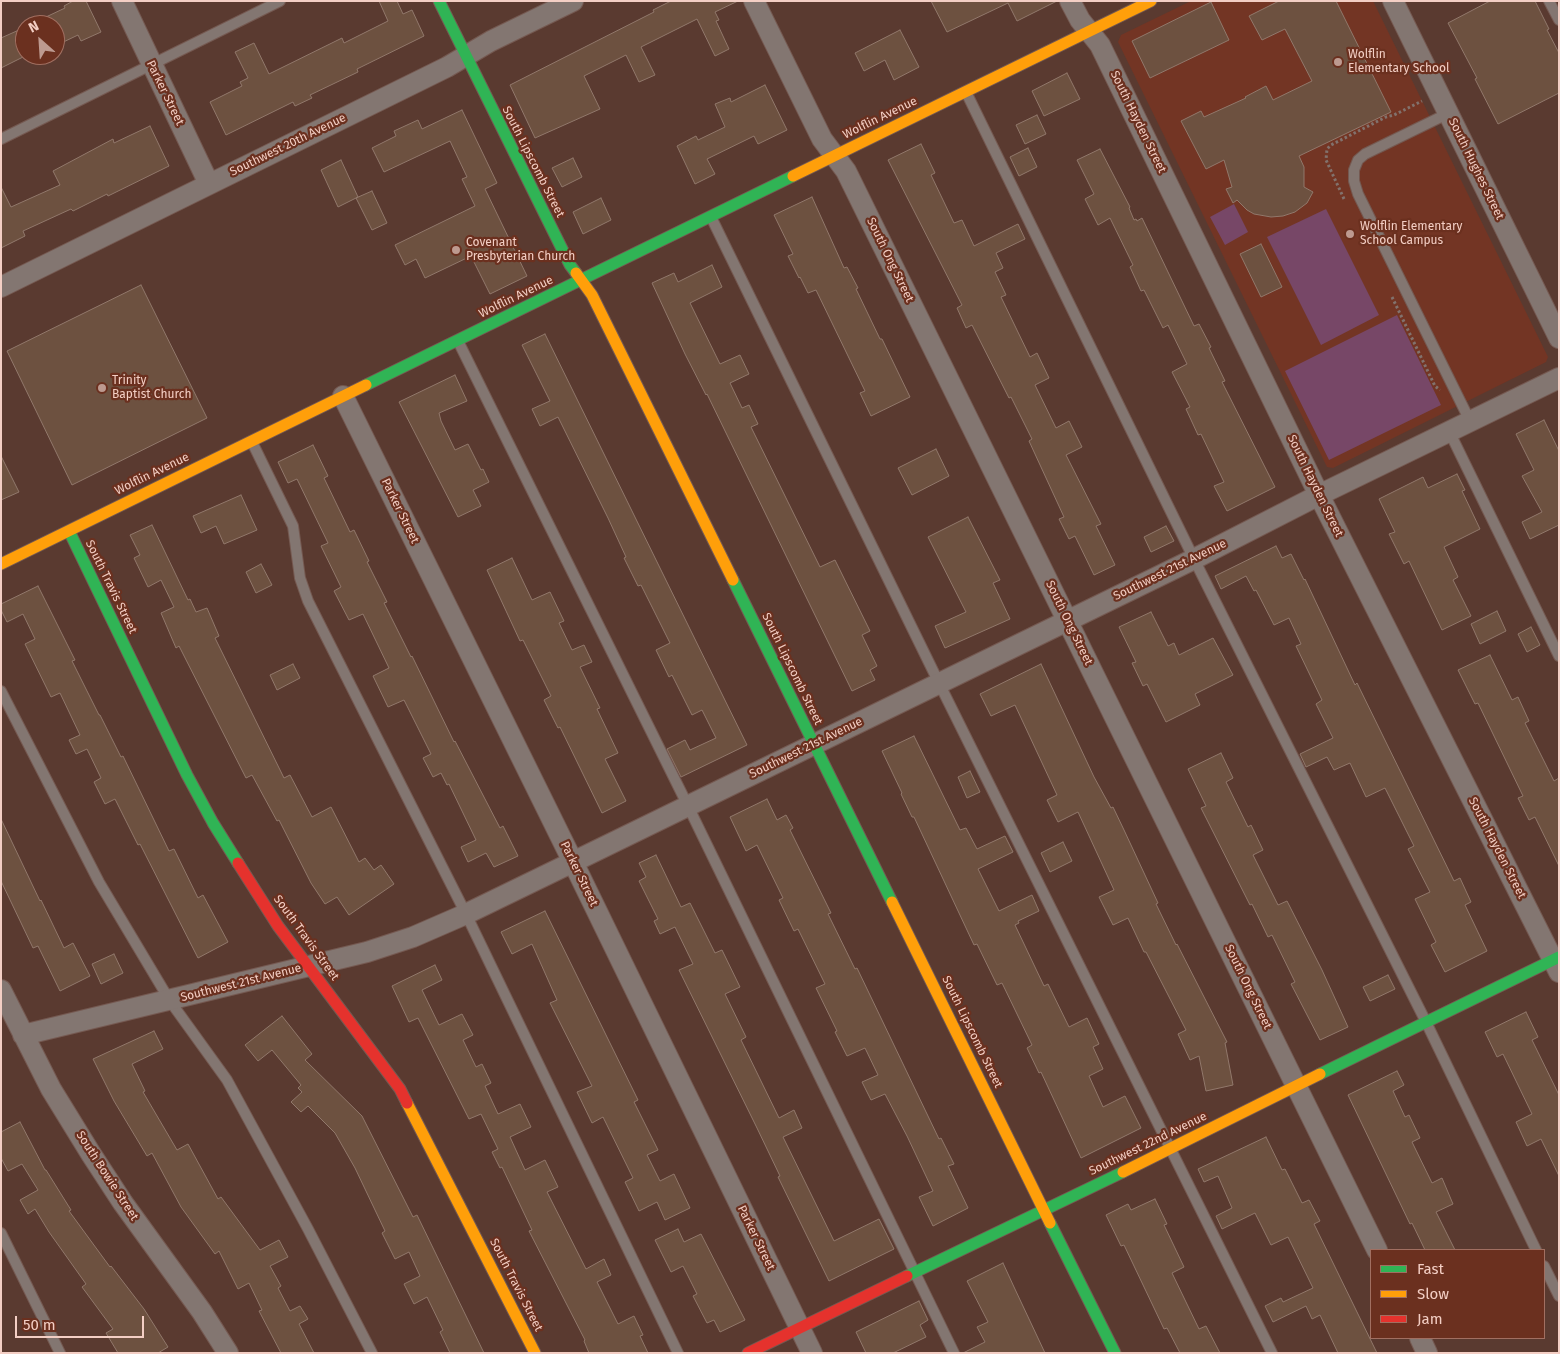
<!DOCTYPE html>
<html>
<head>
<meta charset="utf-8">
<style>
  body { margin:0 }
  #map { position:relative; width:1560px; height:1354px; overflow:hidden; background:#5a3a30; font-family:"Fira Sans",sans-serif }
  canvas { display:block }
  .frame { position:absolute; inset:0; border:2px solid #f3cec4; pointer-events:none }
  .legend { position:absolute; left:1370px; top:1249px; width:175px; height:90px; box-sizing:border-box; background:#6b301f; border:1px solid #a16f61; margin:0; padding:6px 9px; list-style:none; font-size:15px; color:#f3cec4 }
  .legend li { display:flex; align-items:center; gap:10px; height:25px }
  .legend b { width:25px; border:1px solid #a16f61 }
  .north { position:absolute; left:15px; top:15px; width:50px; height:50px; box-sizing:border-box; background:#6b301f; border:1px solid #a16f61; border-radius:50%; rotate:334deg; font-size:14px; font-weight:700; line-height:20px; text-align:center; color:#f3cec4 }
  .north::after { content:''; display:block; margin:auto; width:18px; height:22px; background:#bd9a90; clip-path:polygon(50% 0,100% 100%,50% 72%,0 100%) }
  .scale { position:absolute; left:15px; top:1316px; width:129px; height:22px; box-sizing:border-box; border:2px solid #f3cec4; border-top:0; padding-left:6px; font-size:15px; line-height:18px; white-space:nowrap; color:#f3cec4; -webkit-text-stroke:4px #6b301f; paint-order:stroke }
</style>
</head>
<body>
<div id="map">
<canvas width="1560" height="1354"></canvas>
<div class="frame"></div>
<ul class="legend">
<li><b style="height:6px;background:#30b455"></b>Fast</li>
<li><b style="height:6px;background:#ff9f0a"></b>Slow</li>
<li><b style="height:6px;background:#e5322d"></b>Jam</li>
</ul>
<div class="north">N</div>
<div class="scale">50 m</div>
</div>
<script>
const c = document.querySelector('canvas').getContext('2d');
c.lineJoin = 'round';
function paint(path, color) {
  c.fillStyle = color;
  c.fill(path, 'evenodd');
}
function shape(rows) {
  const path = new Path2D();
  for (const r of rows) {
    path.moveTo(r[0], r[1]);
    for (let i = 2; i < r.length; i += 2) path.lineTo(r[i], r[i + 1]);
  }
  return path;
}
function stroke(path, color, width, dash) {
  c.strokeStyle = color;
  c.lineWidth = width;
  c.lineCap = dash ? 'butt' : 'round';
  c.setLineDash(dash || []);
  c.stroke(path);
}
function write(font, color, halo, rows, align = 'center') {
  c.font = font + ' "Fira Sans",sans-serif';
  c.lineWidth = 4.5;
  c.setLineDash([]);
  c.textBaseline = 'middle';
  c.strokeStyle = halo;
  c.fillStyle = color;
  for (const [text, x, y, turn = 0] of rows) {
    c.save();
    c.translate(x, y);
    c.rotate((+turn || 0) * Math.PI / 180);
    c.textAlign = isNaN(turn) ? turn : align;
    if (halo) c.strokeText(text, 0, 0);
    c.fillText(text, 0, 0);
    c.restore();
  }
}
paint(shape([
  [1191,1,1373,1,1548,357,1546,362,1333,468,1327,467,1118,42,1121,35]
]), '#733524');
paint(shape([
  [1234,204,1248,232,1225,245,1210,217],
  [1326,209,1379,315,1321,345,1267,237],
  [1397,315,1441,405,1329,460,1285,371]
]), '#774767');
const building = shape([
  [73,1,86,1,101,32,81,41,78,35,55,46,55,25,29,25,65,8,64,6,73,1],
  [379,1,397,1,403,14,412,10,424,36,357,69,358,72,310,95,312,98,295,106,293,102,226,135,210,102,242,86,240,82,248,78,235,52,254,43,269,74,342,38,344,43,388,21,379,1],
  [671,1,738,1,715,12,719,20,716,21,729,49,715,56,697,19,641,47,655,75,639,82,626,55,584,76,600,109,535,138,510,85,654,12,653,10,671,1],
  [931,1,1057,1,1017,21,1008,3,947,32,931,1],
  [1279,1,1336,1,1391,112,1299,156,1304,167,1304,187,1313,192,1307,203,1295,212,1283,216,1271,217,1254,214,1247,210,1237,200,1233,203,1226,189,1232,187,1224,160,1206,169,1181,121,1201,111,1204,117,1246,98,1245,97,1266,86,1273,100,1312,81,1285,29,1262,40,1249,16,1279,1],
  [1490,1,1535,1,1549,29,1547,30,1559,53,1559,93,1498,124,1475,79,1477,78,1448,23,1490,1],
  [1211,2,1229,40,1150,78,1132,41,1211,2],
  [19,30,25,43,25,56,1,68,1,38,19,30],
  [900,30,919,67,894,80,885,60,864,71,855,53,900,30],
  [1067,73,1080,99,1044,116,1032,91,1067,73],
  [765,85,787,130,758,144,754,136,707,159,715,174,695,184,677,146,696,136,698,140,725,127,715,104,730,98,731,102,765,85],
  [462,110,497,183,485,189,527,276,490,294,471,256,425,278,416,259,405,265,395,245,475,206,462,179,467,177,450,141,384,172,372,148,396,136,394,131,418,120,422,129,462,110],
  [1037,115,1046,134,1025,144,1016,125,1037,115],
  [150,126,169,166,108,196,107,194,73,211,71,209,23,231,25,236,1,248,1,187,11,207,60,185,53,171,113,139,114,143,150,126],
  [921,144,935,173,931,175,954,223,962,220,974,246,1018,224,1025,239,996,253,1003,268,995,272,1006,295,1001,297,1030,357,1037,353,1049,378,1035,385,1056,428,1069,421,1082,447,1066,455,1101,524,1096,526,1115,565,1094,575,1075,536,1069,539,1059,519,1064,517,1029,441,1032,439,1011,397,1009,398,972,325,966,328,957,308,962,305,888,160,921,144],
  [1028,148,1037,167,1019,176,1010,157,1028,148],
  [1100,149,1130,207,1129,208,1134,220,1136,219,1137,221,1142,218,1194,326,1199,324,1211,347,1209,348,1225,381,1222,382,1275,487,1227,511,1214,486,1224,482,1201,434,1198,435,1186,409,1190,407,1172,372,1187,364,1168,325,1163,328,1144,290,1141,291,1130,267,1133,265,1110,218,1098,225,1085,199,1094,194,1077,160,1100,149],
  [573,158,582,177,562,187,552,168,573,158],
  [341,160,358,197,338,207,321,170,341,160],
  [372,191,387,223,372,230,356,198,372,191],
  [812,197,844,268,847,267,858,288,856,289,880,339,882,339,910,397,871,416,860,393,865,391,816,290,808,293,800,277,799,278,788,256,793,254,774,215,812,197],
  [601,198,611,220,583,234,573,212,601,198],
  [1261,244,1282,287,1261,297,1240,254,1261,244],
  [712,265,722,287,690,303,720,364,740,355,749,374,730,383,742,408,749,405,758,424,751,427,820,567,835,560,870,631,862,635,877,666,870,670,875,680,852,691,707,394,706,395,685,354,652,283,674,273,678,282,712,265],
  [141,285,207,418,72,485,7,351,141,285],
  [545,334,747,745,681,777,667,749,685,740,690,750,716,738,702,710,692,715,672,675,669,677,656,650,670,643,641,585,638,586,624,558,626,557,608,518,558,417,540,426,532,409,550,401,522,345,545,334],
  [455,375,467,401,439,413,441,421,455,450,468,444,481,470,483,469,489,482,473,490,481,506,458,517,399,402,455,375],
  [1544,420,1559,451,1559,525,1530,539,1522,522,1542,512,1522,476,1534,470,1516,434,1544,420],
  [313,445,328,476,324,478,350,532,354,530,369,561,367,562,387,602,384,603,411,657,412,656,454,742,455,741,500,828,503,826,518,856,494,867,486,853,468,862,461,847,476,840,449,784,447,785,441,773,433,777,423,758,431,754,404,700,388,707,373,676,389,668,363,614,349,620,334,591,341,587,321,546,328,543,297,479,288,483,278,462,313,445],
  [936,449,949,476,912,495,898,468,936,449],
  [1,456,19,492,1,500,1,456],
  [1457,474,1465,490,1462,491,1480,529,1444,547,1458,577,1453,580,1471,616,1442,630,1409,561,1404,564,1389,534,1395,532,1379,499,1423,477,1428,488,1457,474],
  [241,495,257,530,224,544,216,526,201,533,193,516,241,495],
  [968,517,1000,580,993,583,1010,619,945,648,935,626,966,612,928,537,968,517],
  [152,525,188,600,190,599,196,612,207,608,219,636,215,638,284,778,290,775,312,817,331,807,359,862,365,858,374,870,381,865,394,884,349,915,337,897,325,904,311,883,279,820,277,821,252,775,246,778,179,646,176,648,161,613,174,607,161,580,148,587,134,558,140,555,130,535,152,525],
  [1166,526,1174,541,1151,552,1144,537,1166,526],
  [1276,546,1282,558,1291,554,1304,580,1305,579,1355,685,1357,683,1454,881,1460,878,1471,902,1465,905,1487,951,1445,972,1431,945,1436,942,1415,899,1430,892,1408,849,1414,846,1385,788,1366,797,1350,763,1334,770,1327,757,1306,767,1300,754,1333,738,1316,704,1322,700,1296,646,1301,644,1289,618,1274,625,1256,590,1254,591,1246,576,1221,589,1215,576,1276,546],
  [512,558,532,600,550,592,564,621,559,623,572,650,584,645,592,662,580,667,600,708,597,709,618,753,605,759,626,801,602,813,560,727,558,728,544,700,551,696,523,640,520,641,487,570,512,558],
  [261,564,272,585,256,593,246,572,261,564],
  [38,586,75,660,72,661,99,715,100,715,121,757,123,756,169,851,174,849,198,898,203,895,228,942,198,958,140,844,138,845,115,799,105,804,94,782,101,778,87,749,76,754,69,740,80,735,60,693,51,697,25,644,35,639,23,614,7,622,1,610,1,604,38,586],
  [1497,611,1506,631,1480,644,1471,624,1497,611],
  [1151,612,1168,646,1174,643,1179,655,1213,638,1233,675,1195,694,1200,705,1166,722,1147,684,1143,686,1132,663,1136,662,1119,627,1151,612],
  [1531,627,1540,645,1527,652,1518,634,1531,627],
  [1490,655,1512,700,1518,697,1529,721,1525,723,1554,781,1559,778,1559,866,1535,817,1529,820,1518,798,1523,796,1478,703,1475,704,1458,670,1490,655],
  [293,664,300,678,277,690,270,675,293,664],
  [1041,664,1094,777,1111,808,1113,807,1124,830,1158,903,1156,904,1176,945,1177,944,1227,1042,1225,1043,1233,1085,1206,1091,1199,1056,1190,1060,1178,1034,1186,1030,1146,952,1144,952,1128,918,1113,925,1099,897,1114,890,1078,812,1058,822,1047,800,1057,795,1015,705,991,716,980,694,1041,664],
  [914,736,960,830,966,828,977,849,1005,836,1013,852,978,869,999,911,1032,895,1039,911,1018,921,1019,923,1015,925,1044,986,1048,984,1069,1027,1087,1018,1099,1044,1093,1047,1103,1069,1089,1076,1103,1107,1125,1096,1141,1128,1081,1158,1041,1072,1039,1073,1027,1048,1032,1045,1002,983,997,985,977,944,974,945,914,817,912,817,901,794,902,793,882,751,914,736],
  [1221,753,1233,778,1226,782,1248,827,1251,825,1263,850,1253,855,1278,905,1287,901,1322,970,1348,1027,1320,1040,1291,984,1295,982,1272,935,1268,937,1252,904,1250,905,1201,808,1206,806,1188,769,1221,753],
  [970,771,980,792,967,798,958,777,970,771],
  [767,799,777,820,786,815,793,828,790,830,831,913,828,914,855,969,857,968,939,1139,941,1138,954,1164,948,1166,968,1208,933,1226,919,1197,933,1191,907,1136,885,1094,871,1100,862,1082,878,1075,865,1048,847,1056,835,1032,837,1031,816,988,825,984,798,929,794,931,779,900,783,898,757,845,746,851,730,817,767,799],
  [1,819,40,901,41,900,64,948,73,943,90,976,60,991,38,946,33,948,1,881,1,819],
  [1063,842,1072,861,1050,872,1041,853,1063,842],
  [656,855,681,907,690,903,715,953,722,950,740,987,725,994,746,1037,741,1040,779,1118,794,1110,802,1128,783,1137,834,1241,879,1219,894,1249,829,1281,778,1177,780,1176,757,1128,679,970,693,964,675,927,660,934,654,921,658,919,639,881,646,877,639,863,656,855],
  [545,911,638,1100,634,1102,658,1150,647,1155,660,1181,674,1174,690,1208,665,1220,657,1202,639,1211,625,1182,633,1178,603,1117,592,1123,577,1092,592,1086,550,1003,557,1000,532,944,512,954,501,932,545,911],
  [114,954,123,973,101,984,92,964,114,954],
  [435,965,442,980,422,990,439,1025,462,1014,473,1035,463,1040,476,1067,482,1064,491,1083,485,1086,498,1114,520,1104,531,1127,510,1137,525,1170,545,1160,558,1187,547,1192,586,1269,604,1259,611,1275,597,1282,618,1324,634,1316,643,1335,640,1336,648,1353,589,1353,584,1341,585,1340,529,1231,532,1230,502,1167,500,1168,492,1152,498,1149,481,1114,469,1119,418,1018,409,1022,392,986,435,965],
  [1388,975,1395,989,1370,1001,1363,987,1388,975],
  [1526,1012,1538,1037,1532,1040,1559,1095,1559,1176,1541,1139,1527,1146,1516,1122,1532,1114,1503,1054,1497,1057,1485,1032,1526,1012],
  [282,1016,312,1054,305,1060,362,1116,413,1217,417,1215,484,1353,450,1353,440,1332,443,1330,427,1297,414,1304,404,1284,420,1276,409,1252,395,1259,382,1233,385,1231,355,1168,335,1133,308,1106,301,1112,291,1102,302,1092,298,1088,301,1085,272,1050,258,1061,245,1045,282,1016],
  [154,1031,163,1049,132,1064,145,1091,143,1092,177,1150,188,1144,218,1199,221,1197,260,1250,279,1240,288,1257,270,1266,281,1286,278,1288,290,1311,300,1306,308,1319,299,1324,314,1353,281,1353,259,1311,262,1310,249,1283,238,1289,219,1251,215,1254,181,1207,152,1153,147,1156,114,1101,93,1059,154,1031],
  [1397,1071,1404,1085,1393,1091,1405,1117,1409,1115,1420,1138,1412,1142,1432,1183,1442,1178,1453,1204,1436,1212,1455,1250,1425,1250,1412,1223,1410,1224,1348,1095,1397,1071],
  [20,1122,45,1170,46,1170,71,1210,69,1211,110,1267,111,1266,144,1309,168,1347,158,1353,118,1353,106,1333,113,1329,82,1287,86,1284,49,1232,35,1209,28,1214,20,1200,38,1190,22,1164,8,1171,1,1158,1,1132,20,1122],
  [1266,1137,1282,1170,1285,1169,1302,1203,1309,1200,1320,1221,1314,1224,1377,1353,1338,1353,1320,1315,1312,1319,1306,1306,1273,1322,1265,1306,1281,1298,1283,1302,1313,1288,1288,1237,1271,1245,1255,1213,1222,1229,1216,1216,1232,1208,1218,1176,1204,1182,1198,1169,1266,1137],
  [1155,1199,1167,1224,1164,1225,1184,1267,1172,1273,1199,1329,1206,1326,1220,1353,1180,1353,1167,1328,1164,1329,1124,1245,1121,1246,1106,1215,1128,1204,1131,1210,1155,1199],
  [678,1229,684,1242,701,1234,745,1320,720,1332,714,1320,707,1323,693,1296,697,1294,683,1266,671,1272,655,1240,678,1229],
  [1003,1263,1014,1287,1045,1353,963,1353,985,1342,977,1327,988,1322,967,1281,1003,1263],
  [919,1301,928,1320,920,1325,926,1337,893,1353,866,1353,856,1332,919,1301]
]);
paint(building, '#6d5140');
stroke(building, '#91786b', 1);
const lane = shape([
  [1549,1,1559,20],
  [966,92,1194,559,1426,1022,1536,1250],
  [1449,113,1365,154,1358,160,1354,170,1354,181,1358,194,1470,421],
  [1,139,280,1],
  [711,217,939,683,1272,1353],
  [458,341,688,806,954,1353],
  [1449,431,1559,656],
  [252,442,293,526,300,578,308,601,466,914,678,1353],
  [1,691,99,882,170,1001,227,1080,308,1229,372,1353],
  [1,1233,60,1353],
  [1544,1266,1559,1296]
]);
const street = shape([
  [122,1,209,184],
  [754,1,822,139,846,171,1377,1250],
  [1070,1,1080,20,1100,45,1319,495,1559,972],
  [1393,1,1559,338],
  [1,287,447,67,491,41,573,1],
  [343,396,573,862,812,1353],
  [1,990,51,1089,91,1154,123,1203,202,1312,228,1353],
  [23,1035,367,952,413,937,466,914,573,862,1194,559,1319,495,1559,378],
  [1420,1338,1427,1353]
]);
const fast = shape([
  [439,1,570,265,576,273],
  [366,385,793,176],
  [69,531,187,775,213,823,238,863],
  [733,580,892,902],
  [1320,1074,1559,957],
  [1050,1223,1115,1353],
  [907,1276,1123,1172]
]);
const slow = shape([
  [793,176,1151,1],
  [576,273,592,295,733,580],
  [1,564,366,385],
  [892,902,1050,1223],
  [407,1103,535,1353],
  [1123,1172,1320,1074]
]);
const jam = shape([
  [238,863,278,926,400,1089,407,1103],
  [748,1353,907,1276]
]);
stroke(lane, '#755951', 12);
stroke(street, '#755951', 22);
stroke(fast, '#755951', 13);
stroke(slow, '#755951', 13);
stroke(jam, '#755951', 13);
stroke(shape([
  [1344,199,1326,160,1327,149,1331,145,1386,117,1394,115,1422,101],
  [1392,297,1435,386,1440,390]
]), '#82726d', 3, [2.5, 2.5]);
stroke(lane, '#837671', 10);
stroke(street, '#837671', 20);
stroke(fast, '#30b455', 11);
stroke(slow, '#ff9f0a', 11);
stroke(jam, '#e5322d', 11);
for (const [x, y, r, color] of [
  [1338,62,5,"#bd9a90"],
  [1350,234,5,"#bd9a90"],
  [456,250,5,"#bd9a90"],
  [102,388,5,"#bd9a90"]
]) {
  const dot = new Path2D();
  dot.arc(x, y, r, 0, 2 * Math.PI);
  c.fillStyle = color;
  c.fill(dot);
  stroke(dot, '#6b301f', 2);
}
write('12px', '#f3cec4', '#6b301f', [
  ["Wolflin",1348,55],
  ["Elementary School",1348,69],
  ["Wolflin Elementary",1360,227],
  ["School Campus",1360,241],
  ["Covenant",466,243],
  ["Presbyterian Church",466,257],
  ["Trinity",112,381],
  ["Baptist Church",112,395]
], 'left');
write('12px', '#f3cec4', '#6b301f', [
  ["Parker Street",165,93,64],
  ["Wolflin Avenue",880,118,-26],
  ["South Hayden Street",1138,122,64],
  ["Southwest 20th Avenue",288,145,-26],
  ["South Lipscomb Street",533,162,63],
  ["South Hughes Street",1476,169,64],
  ["South Ong Street",890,260,64],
  ["Wolflin Avenue",516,297,-26],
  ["Wolflin Avenue",152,474,-26],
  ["South Hayden Street",1315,486,64],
  ["Parker Street",400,511,64],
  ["Southwest 21st Avenue",1170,570,-26],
  ["South Travis Street",111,587,64],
  ["South Ong Street",1069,623,64],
  ["South Lipscomb Street",792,669,64],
  ["Southwest 21st Avenue",806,748,-26],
  ["South Hayden Street",1497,848,63],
  ["Parker Street",579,874,64],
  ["South Travis Street",306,938,54],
  ["Southwest 21st Avenue",241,983,-14],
  ["South Ong Street",1248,987,64],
  ["South Lipscomb Street",972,1032,64],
  ["Southwest 22nd Avenue",1148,1144,-26],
  ["South Bowie Street",107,1176,57],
  ["Parker Street",756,1238,64],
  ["South Travis Street",516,1285,63]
]);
</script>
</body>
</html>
